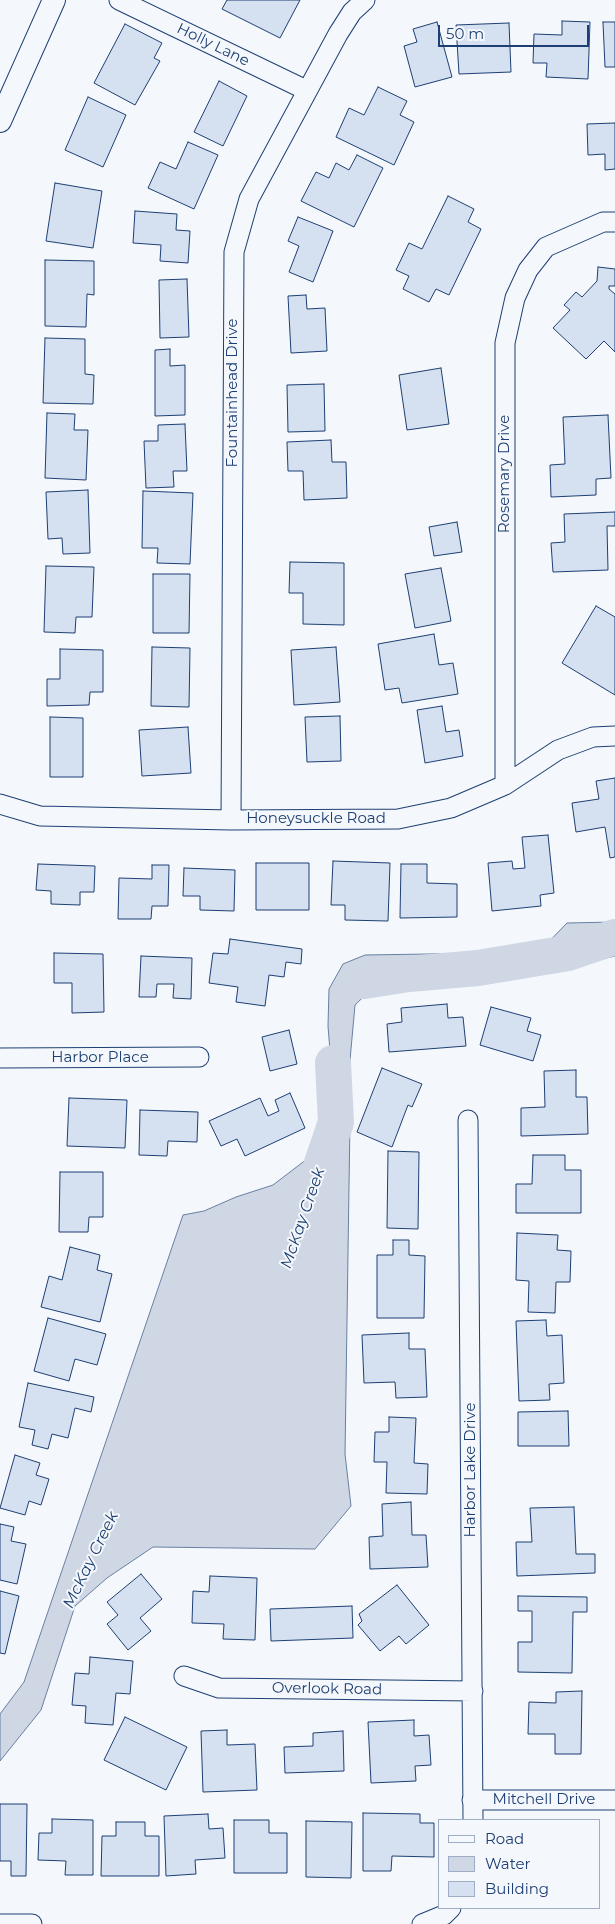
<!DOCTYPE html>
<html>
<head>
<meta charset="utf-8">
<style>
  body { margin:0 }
  #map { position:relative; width:615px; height:1924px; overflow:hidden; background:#f4f7fb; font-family:Montserrat,sans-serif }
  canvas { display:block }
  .legend { position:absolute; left:438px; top:1819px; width:162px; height:90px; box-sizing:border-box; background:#f4f7fb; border:1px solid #9eadc5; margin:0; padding:6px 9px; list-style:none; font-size:15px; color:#1d3f73 }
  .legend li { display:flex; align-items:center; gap:10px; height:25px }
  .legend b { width:25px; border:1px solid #9eadc5 }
  .scale { position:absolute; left:438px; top:25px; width:151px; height:22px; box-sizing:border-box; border:2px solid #1d3f73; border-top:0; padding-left:6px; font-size:15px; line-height:18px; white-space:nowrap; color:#1d3f73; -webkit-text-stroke:4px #f4f7fb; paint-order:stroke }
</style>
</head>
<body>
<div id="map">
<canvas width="615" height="1924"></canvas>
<ul class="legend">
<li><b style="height:6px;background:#f4f7fb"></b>Road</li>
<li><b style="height:14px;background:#cfd7e4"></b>Water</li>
<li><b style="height:14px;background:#d5e0f0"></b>Building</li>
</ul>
<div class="scale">50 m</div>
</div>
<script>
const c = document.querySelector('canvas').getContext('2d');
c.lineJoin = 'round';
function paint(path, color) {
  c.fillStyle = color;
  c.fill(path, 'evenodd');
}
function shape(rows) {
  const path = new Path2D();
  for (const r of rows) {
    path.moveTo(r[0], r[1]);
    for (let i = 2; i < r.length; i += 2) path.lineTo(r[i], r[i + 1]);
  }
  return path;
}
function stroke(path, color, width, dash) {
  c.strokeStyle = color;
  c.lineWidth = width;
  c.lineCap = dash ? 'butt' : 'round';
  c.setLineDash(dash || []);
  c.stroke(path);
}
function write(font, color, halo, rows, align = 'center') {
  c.font = font + ' Montserrat,sans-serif';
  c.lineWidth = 4;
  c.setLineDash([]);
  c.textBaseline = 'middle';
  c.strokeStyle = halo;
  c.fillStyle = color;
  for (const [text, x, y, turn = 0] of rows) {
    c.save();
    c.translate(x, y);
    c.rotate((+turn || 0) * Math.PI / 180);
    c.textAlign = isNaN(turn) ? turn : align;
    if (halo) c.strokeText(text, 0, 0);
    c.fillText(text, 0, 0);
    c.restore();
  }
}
const water = shape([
  [615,922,615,956,560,969,448,967,382,979,355,1005,349,1071,350,1110,335,1112,328,1026,329,989,343,964,365,955,491,953,534,957,567,923,615,922],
  [350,1120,345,1454,351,1506,315,1549,153,1547,107,1578,75,1606,41,1710,0,1761,0,1714,24,1682,183,1215,204,1211,236,1197,273,1185,307,1159,321,1125,350,1120]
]);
paint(water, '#cfd7e4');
stroke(water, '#687fa3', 1);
stroke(shape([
  [364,981,409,974,478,968,568,953,615,937],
  [320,1169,336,1122,333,1063]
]), '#cfd7e4', 36);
const building = shape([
  [227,0,300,0,280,38,222,9,227,0],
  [562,21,590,22,588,79,546,77,547,63,533,63,534,34,562,35,562,21],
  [437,22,452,77,415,87,404,46,417,42,413,29,437,22],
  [603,22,615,22,615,67,605,67,603,22],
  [509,23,511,72,459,74,456,25,509,23],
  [125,24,162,43,154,58,160,61,135,105,94,83,125,24],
  [219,81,247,96,223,146,194,132,219,81],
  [378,87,407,101,400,115,414,122,394,165,336,137,349,108,364,115,378,87],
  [88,97,126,115,103,167,65,150,88,97],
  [615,123,615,169,605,170,605,154,588,155,587,124,615,123],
  [188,142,218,155,194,209,148,188,160,162,176,169,188,142],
  [357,155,383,168,354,227,301,201,316,172,329,178,336,163,349,170,357,155],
  [55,183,102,191,93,248,46,241,55,183],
  [448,196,474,209,468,222,481,229,449,295,436,289,429,302,403,289,409,276,396,270,409,243,422,249,448,196],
  [135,211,177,214,176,230,190,231,188,263,160,261,161,245,133,243,135,211],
  [298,217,333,231,313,282,289,272,299,246,288,241,298,217],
  [45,260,94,261,94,295,87,294,86,327,45,326,45,260],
  [598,267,615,269,615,286,609,286,609,289,615,294,615,352,604,341,586,359,553,328,570,310,564,305,576,292,582,297,597,281,598,267],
  [187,279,189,337,160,338,159,280,187,279],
  [306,295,307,309,325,308,327,351,291,353,288,296,306,295],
  [45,338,85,339,85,374,94,375,93,404,43,403,45,338],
  [170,349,170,366,185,365,185,415,155,416,155,350,170,349],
  [441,368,449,424,407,430,399,375,441,368],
  [324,384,325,431,288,432,287,385,324,384],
  [47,413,75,414,74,430,88,430,86,480,45,478,47,413],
  [608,415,611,478,596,479,596,495,551,497,550,465,565,464,563,417,608,415],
  [185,424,187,471,173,471,174,487,146,488,144,441,158,441,158,425,185,424],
  [331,440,332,462,346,462,347,498,304,500,303,471,288,471,287,442,331,440],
  [88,490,90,553,63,554,62,538,48,539,46,492,88,490],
  [143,491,193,493,190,564,157,563,158,548,142,548,143,491],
  [615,512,615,526,607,526,608,570,553,572,551,543,565,542,564,514,615,512],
  [457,522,462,552,434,556,429,527,457,522],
  [290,562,344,563,344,625,303,624,303,593,289,593,290,562],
  [46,566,94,567,92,617,76,617,75,633,44,632,46,566],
  [441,568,451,621,415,628,405,574,441,568],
  [153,574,190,574,189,633,153,633,153,574],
  [596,606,615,617,615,695,562,663,596,606],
  [434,634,439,665,453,663,458,694,402,703,399,688,385,690,378,644,434,634],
  [152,647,190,648,189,707,151,706,152,647],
  [336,647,340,702,294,705,291,650,336,647],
  [60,649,103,650,103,692,90,692,89,705,47,706,47,679,60,679,60,649],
  [442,706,446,732,459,730,463,756,425,763,417,710,442,706],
  [340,716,341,761,307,762,305,717,340,716],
  [50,717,83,718,83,777,50,777,50,717],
  [188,727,191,773,142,776,139,730,188,727],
  [615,778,615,857,610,858,605,827,576,832,572,803,599,799,596,781,615,778],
  [548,835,554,893,540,895,541,906,492,911,488,863,512,861,513,869,525,868,522,837,548,835],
  [333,861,390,863,388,921,345,920,345,905,331,905,333,861],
  [256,863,309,863,309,910,256,910,256,863],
  [38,864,95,866,94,892,80,892,80,905,51,904,51,891,36,890,38,864],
  [401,864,427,864,427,883,457,884,457,917,400,918,401,864],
  [152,865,169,865,168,906,152,906,151,919,118,919,119,878,152,879,152,865],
  [184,868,235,870,234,911,200,910,200,896,183,896,184,868],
  [230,939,302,949,301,964,286,962,284,977,269,975,265,1006,236,1002,238,987,209,983,213,953,228,954,230,939],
  [54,953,103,954,104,1012,72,1013,72,983,54,983,54,953],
  [141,956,192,958,191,999,173,998,174,984,157,984,156,997,139,997,141,956],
  [447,1004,448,1018,463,1017,466,1046,389,1052,387,1024,402,1022,401,1008,447,1004],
  [491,1007,531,1018,527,1031,541,1035,533,1061,480,1045,491,1007],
  [289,1030,297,1064,270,1071,262,1037,289,1030],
  [382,1068,422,1084,412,1107,408,1105,392,1147,357,1132,382,1068],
  [576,1070,576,1097,587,1097,588,1134,521,1136,521,1108,545,1107,544,1071,576,1070],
  [290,1093,305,1128,245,1156,237,1139,221,1146,209,1121,260,1098,268,1116,279,1111,275,1100,290,1093],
  [69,1098,127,1100,125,1148,67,1146,69,1098],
  [140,1110,198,1112,197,1142,168,1141,167,1156,139,1155,140,1110],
  [388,1151,419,1152,418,1229,387,1228,388,1151],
  [533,1155,565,1155,565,1170,581,1170,581,1213,516,1213,516,1184,532,1184,533,1155],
  [60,1172,103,1172,103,1217,89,1217,88,1232,59,1232,60,1172],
  [517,1233,558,1235,557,1250,571,1251,570,1282,556,1282,555,1313,528,1312,529,1281,516,1280,517,1233],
  [393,1240,409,1240,409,1255,425,1256,424,1318,377,1318,377,1255,393,1255,393,1240],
  [70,1247,100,1255,97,1270,112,1274,100,1322,41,1307,49,1276,62,1280,70,1247],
  [48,1318,106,1334,97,1365,75,1359,69,1381,34,1371,48,1318],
  [546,1320,547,1336,562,1335,564,1383,549,1384,550,1400,519,1401,516,1321,546,1320],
  [409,1333,409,1349,425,1349,427,1397,396,1398,395,1382,364,1383,362,1335,409,1333],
  [28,1383,94,1397,91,1412,75,1408,68,1438,52,1434,48,1449,32,1445,35,1430,19,1427,28,1383],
  [568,1411,569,1446,518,1446,518,1412,568,1411],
  [389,1417,416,1418,414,1463,428,1464,427,1494,386,1493,387,1462,374,1462,375,1432,389,1432,389,1417],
  [15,1455,40,1463,36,1475,49,1479,41,1505,29,1501,25,1515,0,1508,15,1455],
  [411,1502,412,1535,426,1535,428,1567,370,1569,369,1537,383,1536,382,1504,411,1502],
  [574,1507,576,1554,595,1554,595,1573,517,1576,516,1542,532,1542,530,1508,574,1507],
  [0,1524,14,1527,11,1541,26,1544,17,1584,0,1580,0,1524],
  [141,1574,162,1599,140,1618,151,1631,128,1650,107,1624,118,1615,107,1602,141,1574],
  [210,1576,257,1578,255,1640,223,1639,224,1624,192,1623,193,1591,209,1592,210,1576],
  [397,1585,429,1625,406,1644,399,1636,380,1651,358,1625,362,1621,359,1614,397,1585],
  [0,1591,19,1596,5,1654,0,1653,0,1591],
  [518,1596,587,1597,587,1612,573,1612,572,1673,518,1672,518,1642,532,1642,532,1611,518,1611,518,1596],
  [352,1606,353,1638,271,1641,270,1609,352,1606],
  [90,1657,133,1661,130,1694,116,1693,113,1725,85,1723,86,1706,72,1705,75,1673,89,1674,90,1657],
  [582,1691,581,1754,555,1754,555,1734,528,1734,529,1702,556,1703,556,1692,582,1691],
  [125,1717,187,1747,166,1790,104,1760,125,1717],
  [414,1720,414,1736,429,1735,431,1765,415,1766,416,1781,371,1783,368,1722,414,1720],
  [227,1730,227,1745,255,1744,257,1790,203,1792,201,1731,227,1730],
  [343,1731,344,1771,285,1773,284,1747,313,1746,313,1733,343,1731],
  [0,1804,27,1804,26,1876,11,1876,11,1861,0,1861,0,1804],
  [363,1813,420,1814,420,1823,434,1823,434,1857,392,1856,391,1871,363,1871,363,1813],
  [208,1814,209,1829,223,1828,225,1858,195,1860,196,1874,166,1876,164,1816,208,1814],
  [52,1819,93,1820,93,1875,65,1875,66,1861,38,1860,39,1833,52,1833,52,1819],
  [234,1820,269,1820,269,1833,287,1833,287,1873,234,1873,234,1820],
  [306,1821,352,1822,351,1878,306,1877,306,1821],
  [116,1822,145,1822,145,1836,159,1836,159,1876,101,1876,102,1836,116,1836,116,1822]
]);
paint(building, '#d5e0f0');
stroke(building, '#1d3f73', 1);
const minor = shape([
  [119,0,306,90],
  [505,785,505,343,515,298,528,270,546,247,603,222,615,222],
  [0,804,40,816,231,820,398,819,451,808,505,785,558,750,593,737,615,736],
  [231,820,234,252,249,199,338,34,352,12,365,0],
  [0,1058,199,1057],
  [468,1120,473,1820],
  [184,1676,219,1688,473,1691],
  [472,1800,615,1800],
  [0,1924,32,1924],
  [422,1924,444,1915,451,1908]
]);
const tertiary = shape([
  [0,121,54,0]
]);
stroke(minor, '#1d3f73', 21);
stroke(tertiary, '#1d3f73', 24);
stroke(minor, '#f4f7fb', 19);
stroke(tertiary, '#f4f7fb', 22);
write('15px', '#1d3f73', '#f4f7fb', [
  ["Holly Lane",213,45,26],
  ["Fountainhead Drive",233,393,-90],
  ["Rosemary Drive",505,474,-90],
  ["Honeysuckle Road",316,819],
  ["Harbor Place",100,1058],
  ["Harbor Lake Drive",471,1470,-90],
  ["Overlook Road",327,1689,1],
  ["Mitchell Drive",544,1800]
]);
write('italic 16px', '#1d3f73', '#f4f7fb', [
  ["McKay Creek",303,1218,-71],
  ["McKay Creek",91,1560,-64]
]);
</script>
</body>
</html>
